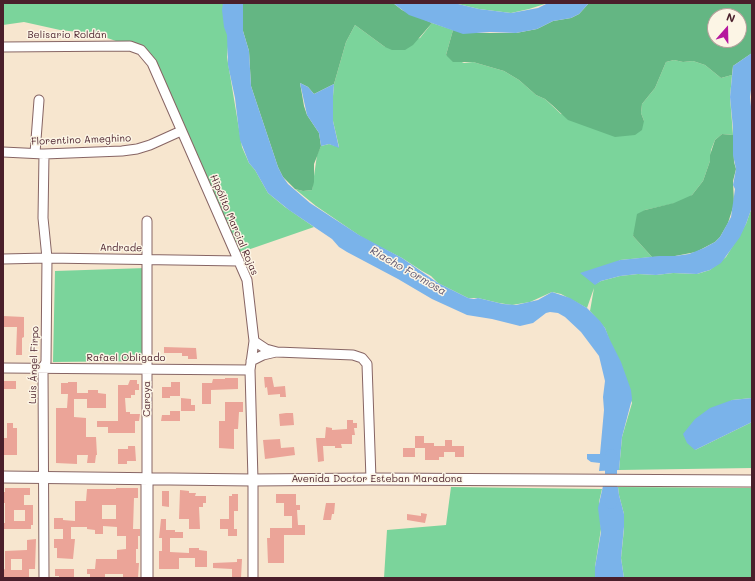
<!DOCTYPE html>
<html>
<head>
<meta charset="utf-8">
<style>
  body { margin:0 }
  #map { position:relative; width:755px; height:581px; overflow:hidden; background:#f7e6cf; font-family:Mali,sans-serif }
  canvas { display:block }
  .frame { position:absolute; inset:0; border:4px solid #4a1f2b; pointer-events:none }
  .north { position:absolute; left:707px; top:8px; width:40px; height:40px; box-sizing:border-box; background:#fcf5e5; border:1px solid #b59f9b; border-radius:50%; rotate:20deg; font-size:11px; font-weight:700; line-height:16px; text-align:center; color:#4a1f2b }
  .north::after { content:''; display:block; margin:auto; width:14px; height:18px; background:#b5179e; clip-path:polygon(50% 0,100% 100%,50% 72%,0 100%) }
</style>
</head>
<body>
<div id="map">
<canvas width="755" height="581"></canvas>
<div class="frame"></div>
<div class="north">N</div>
</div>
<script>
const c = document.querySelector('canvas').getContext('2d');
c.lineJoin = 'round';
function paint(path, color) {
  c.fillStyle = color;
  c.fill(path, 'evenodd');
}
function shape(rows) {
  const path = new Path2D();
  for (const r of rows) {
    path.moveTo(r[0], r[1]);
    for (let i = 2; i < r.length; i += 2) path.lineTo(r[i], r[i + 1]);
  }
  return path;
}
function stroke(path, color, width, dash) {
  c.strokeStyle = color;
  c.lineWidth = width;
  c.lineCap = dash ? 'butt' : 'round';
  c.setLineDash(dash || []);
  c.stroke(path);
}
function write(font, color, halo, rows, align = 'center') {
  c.font = font + ' Mali,sans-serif';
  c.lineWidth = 3;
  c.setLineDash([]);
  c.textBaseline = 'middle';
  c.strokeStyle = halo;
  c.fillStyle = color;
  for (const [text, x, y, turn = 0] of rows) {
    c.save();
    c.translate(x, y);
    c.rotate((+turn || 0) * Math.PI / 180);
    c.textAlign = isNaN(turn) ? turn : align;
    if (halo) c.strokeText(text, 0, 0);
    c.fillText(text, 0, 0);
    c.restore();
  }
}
paint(shape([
  [3,3,232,3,227,57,242,147,249,163,255,170,268,193,285,207,314,227,236,254,152,63,130,46,96,34,60,30,24,22,3,25],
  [454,3,548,3,529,9,511,13,479,9],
  [432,23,453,30,446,55,464,63,473,62,504,71,519,80,536,95,545,99,561,114,644,121,641,113,642,104,655,88,666,62,674,60,683,62,693,61,705,65,721,78,732,75,730,97,733,135,722,134,715,140,711,150,710,161,703,181,692,195,685,201,645,210,633,236,652,257,620,260,595,284,601,281,620,276,638,274,656,275,673,273,697,274,710,270,726,257,734,244,746,224,752,207,752,398,732,400,695,450,752,422,752,468,619,470,622,437,632,403,605,328,590,311,594,288,587,308,561,294,552,292,530,302,512,305,499,303,478,298,468,298,438,283,431,276,422,271,402,258,363,238,316,206,295,189,303,191,312,190,317,155,321,146,329,144,339,147,333,121,333,96,334,84,346,42,355,25,385,47,420,38],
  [146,268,143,361,53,362,55,271],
  [451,487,602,489,599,502,601,529,595,567,595,578,384,578,387,530,446,525],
  [618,487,752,488,752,578,624,578,621,558,624,529,624,514,619,495]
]), '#7bd49b');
paint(shape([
  [243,3,393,3,402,10,432,23,413,45,405,50,392,50,385,47,355,25,346,42,334,84,314,94,308,87,300,83,304,106,307,115,319,133,321,146,314,164,314,182,312,190,303,191,295,189,283,177,278,167,251,86,249,51,243,31],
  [589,3,752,3,752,53,733,66,732,75,721,78,705,65,693,61,683,62,674,60,666,62,655,88,642,104,641,113,644,121,642,130,635,135,615,137,568,120,552,105,545,99,536,95,519,80,504,71,473,62,453,62,446,55,453,30,472,33,516,33,537,29,553,21,571,18,579,14],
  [715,16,739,16,739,40,715,40],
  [722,134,733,135,734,162,736,169,733,181,734,204,728,223,720,237,715,242,696,252,675,256,652,257,633,236,637,214,645,210,674,203,692,195,703,181,710,161,710,155,715,140]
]), '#64b683');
paint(shape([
  [223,3,243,3,243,31,249,51,251,86,278,167,283,177,288,184,310,203,359,235,402,258,438,283,468,298,474,299,478,298,503,304,516,305,538,300,552,292,570,298,587,308,600,321,605,328,610,340,621,362,631,390,632,399,622,437,619,470,599,471,600,463,591,462,587,459,587,454,600,454,604,410,603,397,605,381,599,356,581,332,565,317,558,313,550,312,546,313,533,323,520,326,492,319,467,315,432,299,398,279,347,252,339,247,332,239,289,210,268,193,255,170,249,163,240,140,235,98,228,65,227,35,224,27,222,10],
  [393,3,454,3,479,9,511,13,538,8,548,3,589,3,579,14,571,18,553,21,537,29,516,33,490,32,463,34,409,15],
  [752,53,752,83,750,97,752,116,752,207,746,224,740,237,721,263,710,270,703,272,697,274,673,273,656,275,638,274,620,276,601,281,595,285,580,273,620,260,660,256,675,256,689,254,704,248,715,242,720,237,731,217,735,189,733,185,736,169,733,155,733,128,730,97,733,66],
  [300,83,308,87,314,94,334,84,333,96,333,121,339,148,329,144,321,146,319,133,307,115],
  [752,398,752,422,695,450,687,443,683,434,695,419,710,408,732,400],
  [603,486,618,487,619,495,624,514,624,527,621,558,624,578,595,578,595,567,601,532,598,508]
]), '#7ab3ea');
stroke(shape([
  [611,455,611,503]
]), '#7ab3ea', 12);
paint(shape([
  [3,316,24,317,24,337,22,338,22,355,16,355,17,327,3,327],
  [164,347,196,348,197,359,188,359,188,356,182,356,182,353,164,353],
  [264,377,272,377,274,387,285,386,286,397,280,397,280,394,268,395,267,387,265,388],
  [225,378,238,378,238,389,211,390,211,404,202,404,202,383,212,383,213,379,225,379],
  [130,380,137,380,137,384,139,384,139,390,135,390,135,395,131,395,131,398,125,398,126,412,130,412,130,414,140,414,139,421,135,421,135,433,108,433,108,427,97,427,97,421,118,421,118,385,128,385],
  [3,381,16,381,16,389,3,389],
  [68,382,77,382,77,393,88,393,88,390,98,390,98,393,106,394,106,408,87,408,87,399,74,399,74,417,86,418,86,437,96,437,97,455,96,455,95,463,87,463,88,455,77,455,77,464,56,463,56,408,67,408,68,394,61,394,61,383,68,383],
  [171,382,180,382,180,396,170,396,170,398,162,398,162,387,171,387],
  [181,398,191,399,191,405,195,405,195,411,181,411],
  [225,402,243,402,243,412,239,412,238,429,234,429,234,449,219,448,219,421,225,421],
  [170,411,180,411,180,421,161,421,162,415,170,415],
  [286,413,293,413,294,425,280,426,279,414],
  [347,420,353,420,353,423,357,423,357,428,354,428,355,435,352,435,352,444,341,444,342,448,335,448,335,446,323,446,324,461,318,462,316,438,325,438,326,427,332,428,332,430,347,429],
  [7,423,13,423,13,428,17,428,17,455,3,455,3,438,7,438],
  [415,436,424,436,424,443,434,443,434,446,445,446,445,440,452,440,452,446,464,446,464,457,455,457,455,452,444,452,444,457,439,457,439,460,425,460,425,448,415,448,415,457,403,457,403,448,415,448],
  [280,439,281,448,294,447,295,455,265,459,263,440],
  [128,446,135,446,136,461,127,461,127,464,118,464,118,449,128,449],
  [5,488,30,488,30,495,24,495,24,505,33,505,33,525,31,525,31,529,3,529,3,523,5,523,5,503,3,503,3,492,5,492],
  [14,510,25,510,25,521,14,521],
  [116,488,138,488,138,498,134,498,133,529,140,529,140,536,138,536,138,549,136,549,136,563,139,563,138,578,123,578,123,574,105,574,105,578,90,578,90,574,87,574,87,569,95,569,96,559,117,559,117,550,126,549,126,536,117,536,117,527,103,526,103,534,95,534,95,530,87,529,87,527,71,527,71,539,75,539,73,559,57,558,57,548,54,548,54,539,63,539,63,529,54,529,54,518,63,518,63,520,75,521,75,501,86,501,87,489,116,489],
  [102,505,116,505,116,519,102,519],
  [180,490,189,491,189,493,196,493,195,496,206,496,206,503,203,503,203,507,199,507,200,529,189,529,189,519,179,519],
  [162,491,169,491,169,507,162,506],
  [232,494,238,494,238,511,234,511,234,529,237,529,237,536,228,536,228,529,220,529,220,519,229,519,229,496,232,496],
  [276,494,296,494,296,505,300,505,300,510,297,510,298,525,305,525,305,535,284,535,284,563,268,563,267,538,270,538,270,528,292,528,292,516,284,516,284,503,276,503],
  [326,503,335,503,334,514,332,514,331,520,323,520],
  [421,513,427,514,425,523,407,520,407,514,421,516],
  [161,519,166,519,166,530,175,530,175,532,183,532,183,538,170,538,170,552,189,553,189,548,199,548,199,550,207,551,207,567,195,567,195,558,179,558,179,569,159,569,159,551,162,551,162,538,159,538],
  [36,539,35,569,29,569,29,578,4,578,4,576,3,576,3,570,5,569,5,551,27,550,27,540],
  [11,559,22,559,22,570,11,570],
  [237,559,242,559,241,578,232,578,232,569,213,568,213,563,237,562],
  [55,569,74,569,74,578,59,578,59,576,55,576]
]), '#eba498');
const minor = shape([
  [3,47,130,46,141,50,152,63,247,280,254,341,250,370,253,480,253,578],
  [3,152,44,154,122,151,137,149,150,145,181,131],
  [35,153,39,100],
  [44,154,43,218,47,258,46,362,43,368,44,578],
  [147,221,147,478],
  [3,259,47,258,239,261],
  [254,341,266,349,277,352,353,355,362,358,367,364,371,479],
  [251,361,263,355,276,352],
  [3,368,250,370]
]);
const major = shape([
  [3,477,253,480,371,479,752,481],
  [147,478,147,578]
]);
stroke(minor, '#876564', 11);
stroke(major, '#876564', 13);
stroke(minor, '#fff', 9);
stroke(major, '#fff', 11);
write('10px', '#4a1f2b', '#fcf5e5', [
  ["Belisario Roldán",67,35],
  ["Florentino Ameghino",81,140,-2],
  ["Hipólito Marcial Rojas",234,225,67],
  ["Andrade",121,248,1],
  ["Rafael Obligado",126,358],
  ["Luis Ángel Firpo",34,365,-88],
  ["Caroya",147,399,-90],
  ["Avenida Doctor Esteban Maradona",377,479]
]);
write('italic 11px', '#5b536e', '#fcf5e5', [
  ["Riacho Formosa",408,271,30]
]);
</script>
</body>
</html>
